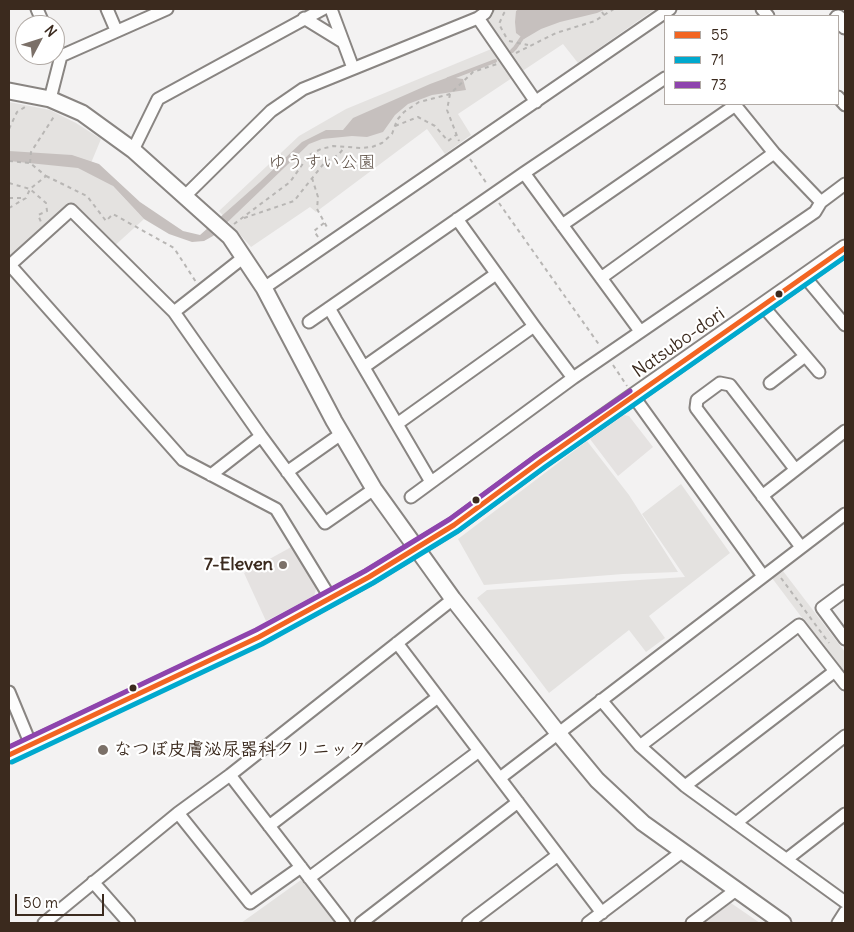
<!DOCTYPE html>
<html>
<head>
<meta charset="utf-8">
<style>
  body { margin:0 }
  #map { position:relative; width:854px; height:932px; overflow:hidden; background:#f3f2f2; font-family:Delius,sans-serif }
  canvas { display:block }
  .frame { position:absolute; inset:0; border:10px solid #3b2a1e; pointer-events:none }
  .legend { position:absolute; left:664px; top:15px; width:175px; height:90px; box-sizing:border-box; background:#fff; border:1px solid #b1aaa5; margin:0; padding:6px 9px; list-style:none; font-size:15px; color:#3b2a1e }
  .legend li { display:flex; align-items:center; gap:10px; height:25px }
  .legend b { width:25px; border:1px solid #b1aaa5 }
  .north { position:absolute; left:15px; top:15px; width:50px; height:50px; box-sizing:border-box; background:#fff; border:1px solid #b1aaa5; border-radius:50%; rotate:50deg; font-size:14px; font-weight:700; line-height:20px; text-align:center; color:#3b2a1e }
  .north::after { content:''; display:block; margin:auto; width:18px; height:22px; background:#7b7068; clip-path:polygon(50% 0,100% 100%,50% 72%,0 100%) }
  .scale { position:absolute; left:15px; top:894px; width:89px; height:22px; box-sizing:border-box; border:2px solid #3b2a1e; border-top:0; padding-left:6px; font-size:15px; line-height:18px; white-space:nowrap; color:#3b2a1e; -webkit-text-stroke:4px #fff; paint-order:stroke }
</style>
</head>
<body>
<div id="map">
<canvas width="854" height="932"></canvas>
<div class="frame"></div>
<ul class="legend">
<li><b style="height:6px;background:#f26522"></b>55</li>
<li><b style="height:6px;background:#00a9ce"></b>71</li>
<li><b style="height:6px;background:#8e44ad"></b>73</li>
</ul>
<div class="north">N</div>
<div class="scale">50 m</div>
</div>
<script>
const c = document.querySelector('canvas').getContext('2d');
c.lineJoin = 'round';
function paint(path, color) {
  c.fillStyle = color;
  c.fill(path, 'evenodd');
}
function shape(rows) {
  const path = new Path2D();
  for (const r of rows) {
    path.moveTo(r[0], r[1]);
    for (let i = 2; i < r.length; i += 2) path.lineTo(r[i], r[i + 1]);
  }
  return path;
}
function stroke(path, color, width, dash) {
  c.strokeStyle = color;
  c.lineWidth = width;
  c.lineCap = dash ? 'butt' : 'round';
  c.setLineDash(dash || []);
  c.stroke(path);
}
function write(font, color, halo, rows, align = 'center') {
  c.font = font + ' Delius,"Klee One",sans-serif';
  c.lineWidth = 4.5;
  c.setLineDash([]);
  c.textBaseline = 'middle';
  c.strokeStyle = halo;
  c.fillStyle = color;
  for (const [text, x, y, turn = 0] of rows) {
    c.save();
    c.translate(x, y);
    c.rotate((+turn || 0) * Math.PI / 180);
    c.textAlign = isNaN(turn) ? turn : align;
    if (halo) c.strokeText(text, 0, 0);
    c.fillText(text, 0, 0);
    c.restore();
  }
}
paint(shape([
  [624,415,629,416,653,447,618,476,590,439],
  [295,545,317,586,314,596,266,621,244,573],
  [728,901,760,923,700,923]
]), '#e5e2e1');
paint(shape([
  [495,9,655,9,578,63,563,44,458,114,471,135,445,154,427,129,316,212,310,207,251,247,219,211,299,136,346,109,501,45,485,20,492,16],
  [9,102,50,110,76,123,101,139,91,163,144,219,111,249,71,211,9,264],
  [587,441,629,495,678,572,623,574,484,585,458,539],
  [681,484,730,553,649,616,665,638,646,652,629,630,549,693,477,598,487,590,685,577,642,514],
  [783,571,845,652,845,675,772,578],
  [301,880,335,923,241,923]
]), '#e4e2e0');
paint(shape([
  [519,9,606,9,597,13,560,22,541,29,524,39,516,33,515,22,516,11],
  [449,77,463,79,466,90,432,95,408,104,395,115,383,132,367,137,352,136,322,139,309,144,213,236,204,241,192,242,169,234,144,219,113,186,78,168,9,161,9,151,72,155,99,164,140,202,183,231,200,235,260,182,302,142,326,130,343,130,353,118,430,84]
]), '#c6c0be');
stroke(shape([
  [512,51,515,48,524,35],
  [448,79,495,61]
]), '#c6c0be', 4);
const street = shape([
  [37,9,44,25],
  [107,9,116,30],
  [331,9,353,68],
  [762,9,768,16],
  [304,18,343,42],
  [478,18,536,102],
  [61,56,167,9],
  [838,97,845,105],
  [50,99,61,56],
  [735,105,774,153,821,202],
  [133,150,158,99,323,9],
  [524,173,640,331],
  [185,196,271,111,303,89,478,18,485,13,487,9],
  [457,219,534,326,573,378],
  [562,225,737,104],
  [9,264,183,460,276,509,331,599],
  [10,265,71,210,174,312,261,436,325,523,374,489],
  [805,277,845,325],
  [601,278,774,153],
  [264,288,670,9],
  [763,306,819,372],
  [329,308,431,482],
  [174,312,244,257],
  [309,322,524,173,665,78],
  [364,367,496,274],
  [770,383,805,356],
  [634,397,763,576],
  [397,424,534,326],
  [795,469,730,385,720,383,697,400,696,408,801,547],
  [287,472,341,434],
  [211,475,261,436],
  [762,496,845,431],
  [411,497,573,378,815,212,821,202,845,184],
  [845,591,822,608,845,639],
  [397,643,602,913],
  [9,692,31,745],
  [601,700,640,746,685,786,845,902],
  [640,746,799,625,845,684],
  [230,775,344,923],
  [500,778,845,514],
  [685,786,835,671],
  [736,823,845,736],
  [269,826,438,697],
  [787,859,845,814],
  [301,867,250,903,178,813,230,775,453,599],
  [309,878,479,751],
  [93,882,129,923],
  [44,923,178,813],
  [361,923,518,802],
  [468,923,558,855],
  [588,923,683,851],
  [692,923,736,890],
  [838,923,845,912]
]);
const secondary = shape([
  [838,18,845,26],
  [9,91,50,99,82,113,133,150,230,237,264,288,334,421,374,489,453,599,558,733,597,780,643,823,783,923],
  [9,755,259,637,369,577,454,525,541,461,845,248]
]);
stroke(street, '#898582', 15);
stroke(secondary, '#898582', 19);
stroke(shape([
  [604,15,614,9],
  [506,37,499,24,504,13,508,9],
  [509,41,528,45],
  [516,53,556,33,595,21,604,15,600,9],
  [450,94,447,110,459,141],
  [395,126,418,117,435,126,448,141,456,135],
  [9,129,17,112,25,107],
  [470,159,487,184],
  [9,161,30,163,46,176,30,189,26,198,9,208],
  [30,163,31,152,55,115],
  [46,176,87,196,106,221,113,214,174,248,196,282],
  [312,178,318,197,317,209,328,229],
  [9,183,30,189,46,203,47,211,38,215,41,222],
  [9,198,24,198],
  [499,203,600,346],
  [244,218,294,201,325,162,338,155,345,147],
  [234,224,290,182,309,155,321,149,333,146,361,148,372,147,382,143,392,134,397,120,404,112,419,102,450,94,473,72,497,64],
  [318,237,314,231,324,223],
  [613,365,627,386],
  [781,578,829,643]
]), '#b8b6b4', 2, [4, 4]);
stroke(street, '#fdfdfd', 11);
stroke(secondary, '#fdfdfd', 15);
stroke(shape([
  [9,755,259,637,369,577,454,525,541,461,845,248]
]), '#f26522', 5);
stroke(shape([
  [12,762,262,644,373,583,458,531,545,467,845,257]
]), '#00a9ce', 5);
stroke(shape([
  [9,747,256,630,365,571,450,519,537,455,630,391]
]), '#8e44ad', 5);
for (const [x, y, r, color] of [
  [779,294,4.5,"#3b2a1e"],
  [476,500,4.5,"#3b2a1e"],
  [283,565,5,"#7b7068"],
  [133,688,4.5,"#3b2a1e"],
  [103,750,6,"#7b7068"]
]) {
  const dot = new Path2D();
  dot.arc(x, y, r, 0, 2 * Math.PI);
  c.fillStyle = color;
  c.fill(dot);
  stroke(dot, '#fff', 2);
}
write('18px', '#62554b', '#fff', [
  ["ゆうすい公園",322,163]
]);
write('18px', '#3b2a1e', '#fff', [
  ["Natsubo-dori",679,343,-35]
]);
write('bold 18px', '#3b2a1e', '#fff', [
  ["7-Eleven",273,565],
  ["なつぼ皮膚泌尿器科クリニック",114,750,"left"]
], 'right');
</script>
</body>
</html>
